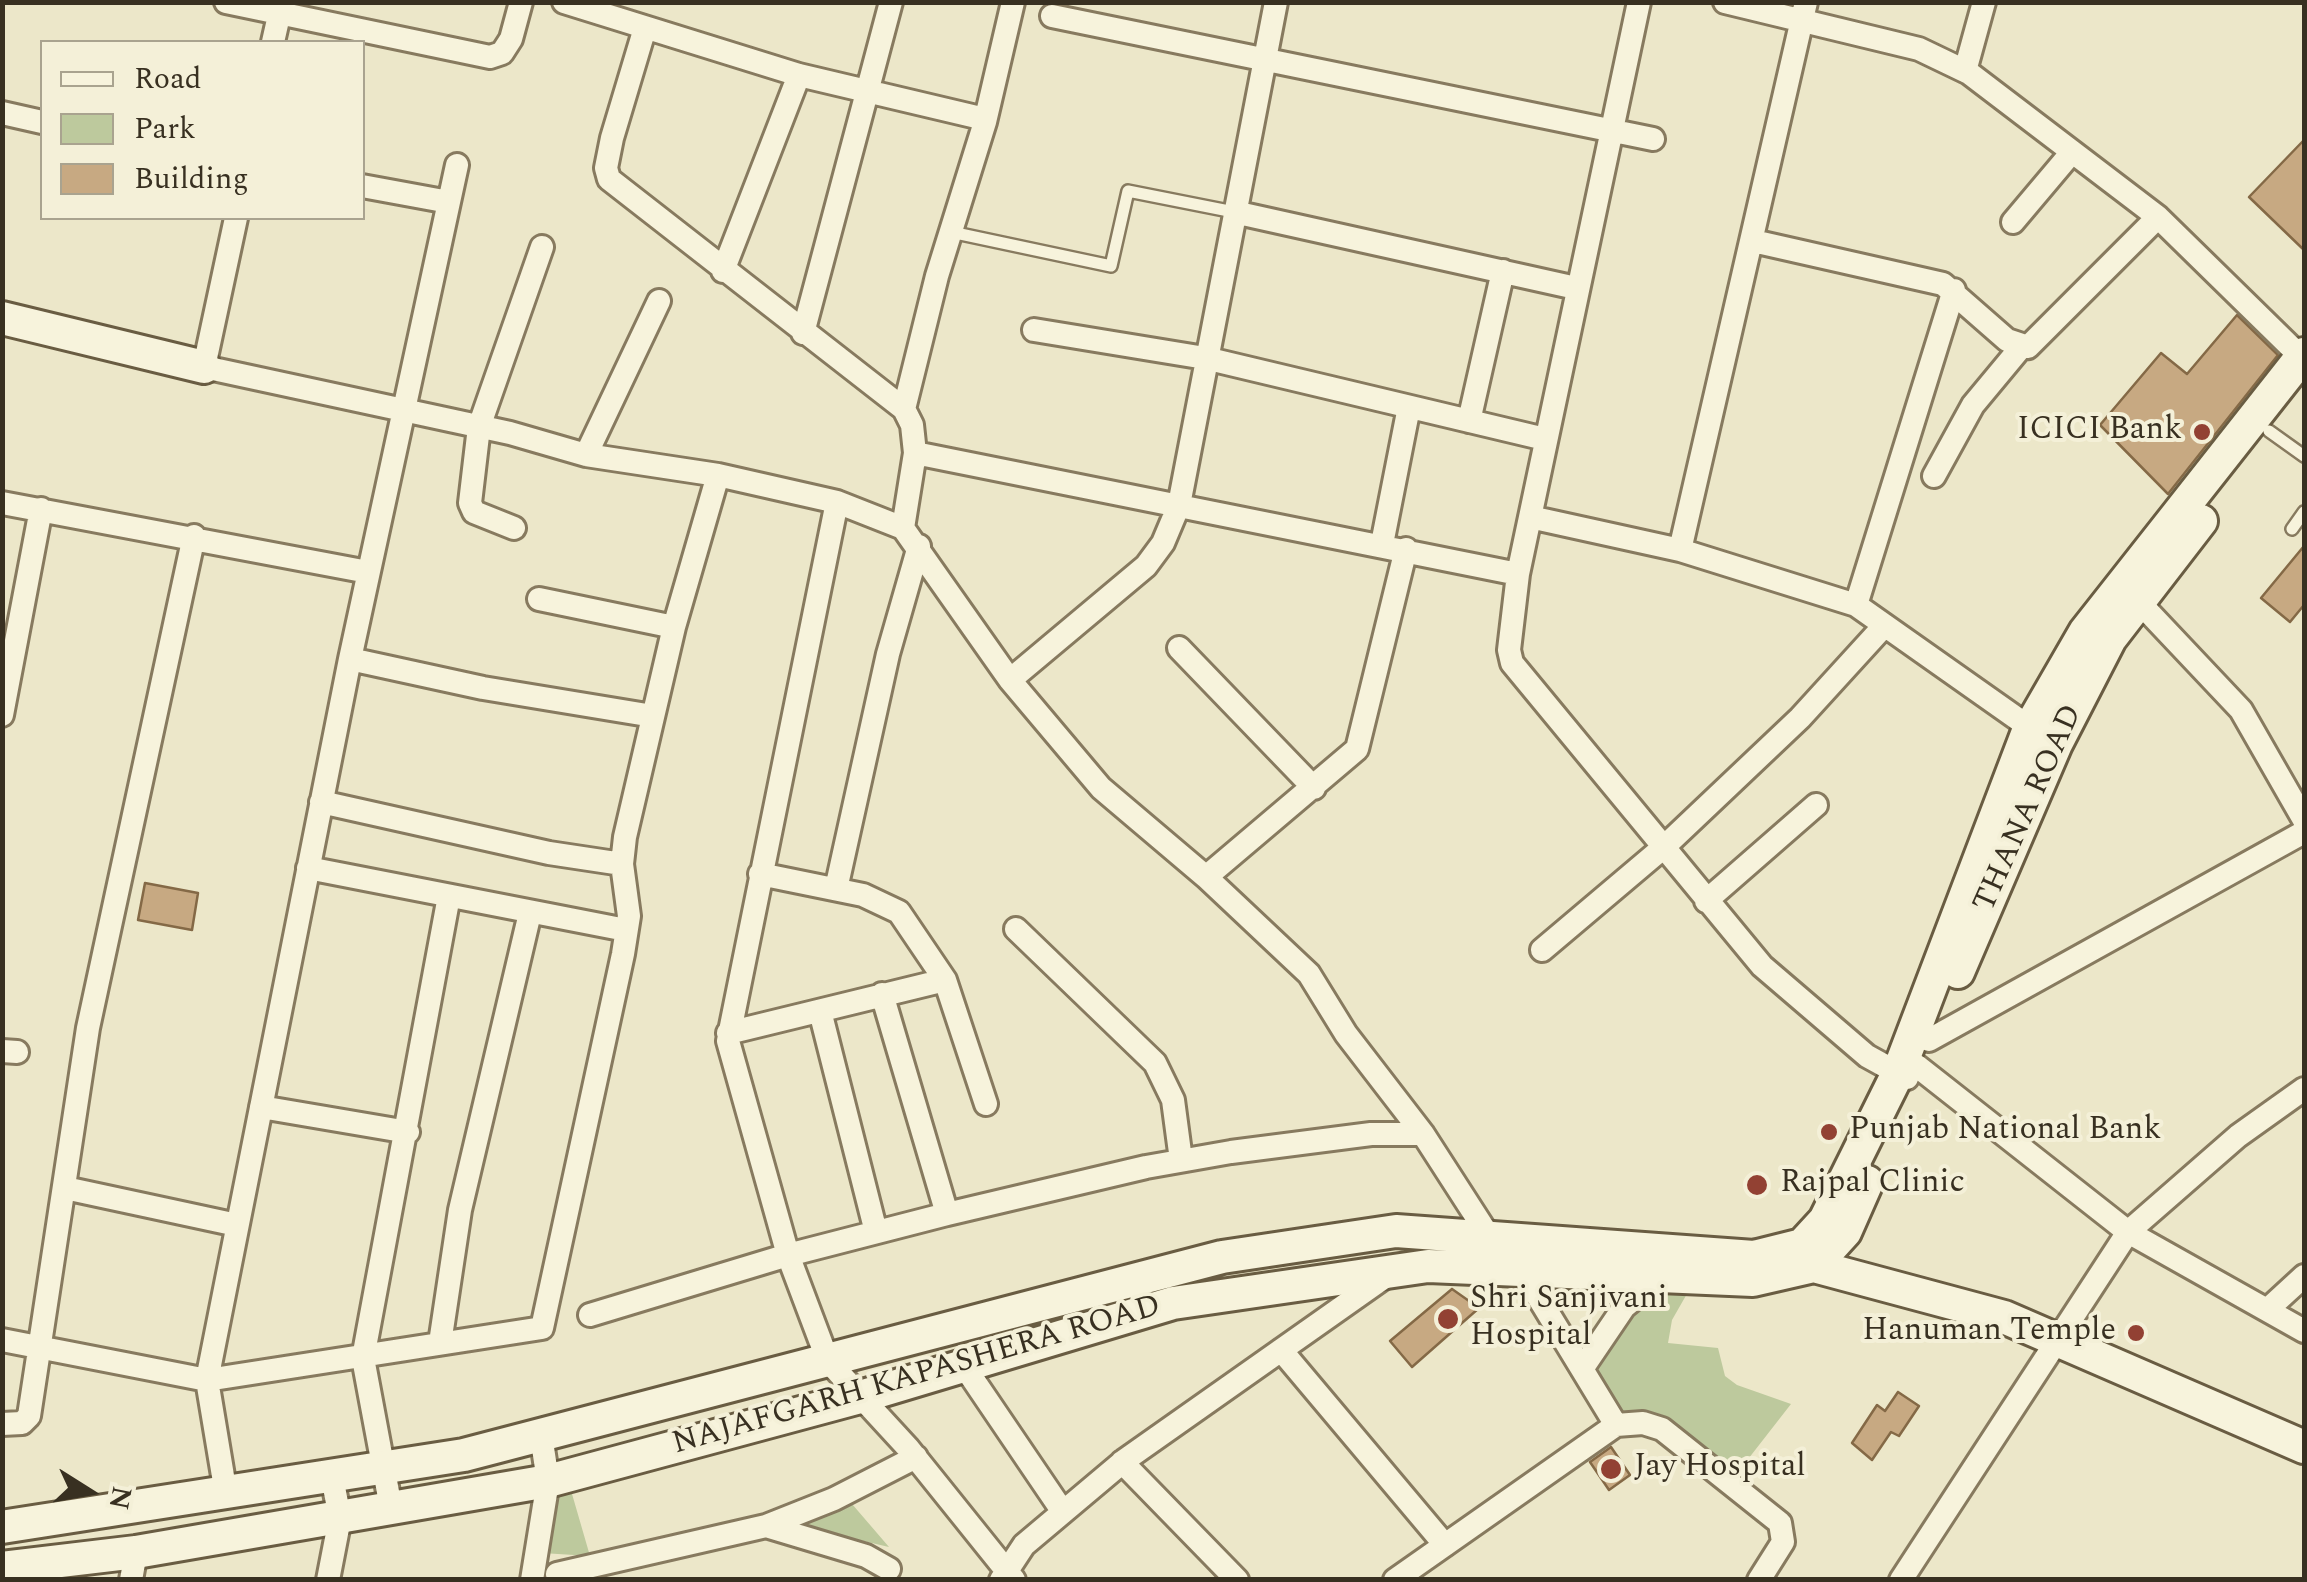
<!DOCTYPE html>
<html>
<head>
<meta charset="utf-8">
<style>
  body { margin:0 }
  #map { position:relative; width:2307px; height:1582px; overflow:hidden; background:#ece7c9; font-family:Spectral,serif }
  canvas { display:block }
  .frame { position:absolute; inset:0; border:5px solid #383021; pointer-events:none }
  .legend { position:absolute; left:40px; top:40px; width:325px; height:180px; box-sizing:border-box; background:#f4f0d8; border:2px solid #a9a38f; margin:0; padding:12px 18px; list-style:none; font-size:30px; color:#383021 }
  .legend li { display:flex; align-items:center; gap:20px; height:50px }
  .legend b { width:50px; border:2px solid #a9a38f }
  .north { position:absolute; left:40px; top:1442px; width:100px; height:100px; -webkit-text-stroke:8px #f4f0d8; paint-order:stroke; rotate:101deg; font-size:28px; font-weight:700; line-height:40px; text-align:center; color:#383021 }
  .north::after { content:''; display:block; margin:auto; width:35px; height:45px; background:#383021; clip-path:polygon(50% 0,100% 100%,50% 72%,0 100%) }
</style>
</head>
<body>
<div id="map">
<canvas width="2307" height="1582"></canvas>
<div class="frame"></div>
<ul class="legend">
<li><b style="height:12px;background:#f7f3dc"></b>Road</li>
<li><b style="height:28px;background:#bdc99d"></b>Park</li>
<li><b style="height:28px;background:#c7a982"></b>Building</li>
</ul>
<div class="north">N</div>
</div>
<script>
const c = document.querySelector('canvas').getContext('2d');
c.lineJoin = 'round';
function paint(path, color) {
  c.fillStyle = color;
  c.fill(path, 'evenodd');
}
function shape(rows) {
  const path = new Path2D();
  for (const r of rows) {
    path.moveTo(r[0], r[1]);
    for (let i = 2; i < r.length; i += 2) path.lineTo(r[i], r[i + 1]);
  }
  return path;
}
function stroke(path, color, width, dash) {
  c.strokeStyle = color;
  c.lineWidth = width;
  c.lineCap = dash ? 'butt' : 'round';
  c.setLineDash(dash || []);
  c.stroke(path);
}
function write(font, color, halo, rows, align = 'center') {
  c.font = font + ' Spectral,serif';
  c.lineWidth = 8;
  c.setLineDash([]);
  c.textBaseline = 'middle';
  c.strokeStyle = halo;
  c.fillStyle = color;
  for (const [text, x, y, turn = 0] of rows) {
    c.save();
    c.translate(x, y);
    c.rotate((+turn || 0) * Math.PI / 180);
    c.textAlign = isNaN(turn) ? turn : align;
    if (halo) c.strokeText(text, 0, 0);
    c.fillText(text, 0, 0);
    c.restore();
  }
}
paint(shape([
  [1655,1281,1692,1285,1672,1320,1668,1343,1718,1348,1725,1376,1737,1385,1791,1404,1731,1481,1655,1421,1617,1423,1584,1369],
  [570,1487,590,1556,542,1553,548,1494],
  [846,1497,889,1547,781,1522]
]), '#bdc99d');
const building = shape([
  [2304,140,2304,250,2249,197,2304,140],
  [2237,315,2278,355,2168,494,2100,425,2161,353,2187,374,2237,315],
  [2304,546,2304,605,2290,622,2261,598,2304,546],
  [145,883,198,893,192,930,138,920,145,883],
  [1452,1289,1479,1308,1412,1367,1390,1341,1452,1289],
  [1898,1392,1919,1406,1899,1436,1891,1432,1872,1460,1852,1443,1877,1405,1885,1411,1898,1392],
  [1611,1447,1630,1475,1609,1490,1590,1462,1611,1447]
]);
paint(building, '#c7a982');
stroke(building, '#846946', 2.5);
const lane = shape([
  [951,232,1111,266,1128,191,1234,212],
  [2269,431,2304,456],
  [2292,529,2304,512]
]);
const street = shape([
  [226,2,490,57,502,53,511,39,521,2],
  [564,2,799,75,985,119],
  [1639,2,1518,574,1509,650,1512,663,1762,966,1867,1056,1907,1078],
  [1725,2,1919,49,1969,73,2158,217,2304,360],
  [1052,16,1653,139],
  [645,28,612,138,606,168,609,179,904,409,912,425,915,453,903,528],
  [273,42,282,2],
  [1965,71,1984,2],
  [2,113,42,122],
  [457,165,350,659,207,1380,542,1328,623,954,629,916,622,864,625,837,674,627,718,475],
  [362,186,449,202],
  [1234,212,1576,288],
  [236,218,204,367,510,433,586,455,718,475,837,502,903,528,1010,680,1101,788,1206,877,1309,974,1346,1034,1423,1134,1490,1238],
  [2013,222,2072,152],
  [1753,241,1943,284,2007,340,2028,347,2158,217],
  [723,271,799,75],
  [1034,330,1205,358,1545,439],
  [803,333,891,2],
  [904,409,937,276,985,122,1013,2],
  [1469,421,1503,271],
  [915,453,1518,574],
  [586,455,659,301],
  [1934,476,1973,405,2022,346],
  [837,502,728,1041,788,1255,828,1361,908,1448,1014,1580],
  [2,503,368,572],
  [1530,517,1680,550,1856,605,2039,734],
  [514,528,474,512,470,503,479,427,542,247],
  [1382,544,1409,407],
  [1680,550,1806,2],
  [539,599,674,627],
  [2139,602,2241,710,2304,820],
  [1856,605,1954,290],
  [1179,648,1314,788],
  [350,659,483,688,653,716],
  [1010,680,1146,566,1163,543,1179,505,1276,2],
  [2,715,41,509],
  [321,802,549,853,622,864],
  [308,868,626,930],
  [760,874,863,895,899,912,945,980,986,1104],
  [1206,877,1357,749,1406,549],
  [836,889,888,654,919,546],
  [1706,901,1816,805],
  [1016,929,1155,1063,1173,1100,1181,1160],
  [1542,950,1665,846,1800,718,1883,627],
  [820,1011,876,1232],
  [728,1033,945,980],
  [1929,1040,2304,832],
  [2,1051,17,1052],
  [1917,1066,2128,1232,2304,1331],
  [261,1107,408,1132],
  [65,1188,237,1225],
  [947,1214,1146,1167,1231,1152,1371,1134,1423,1134],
  [1523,1272,1616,1425],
  [2267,1310,2304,1276],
  [590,1315,788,1255,947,1214,882,994],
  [2,1340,207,1380,226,1494],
  [440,1343,460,1210,530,913],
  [1281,1350,1445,1545],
  [964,1366,1063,1512],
  [1582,1369,1624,1307,1662,1276],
  [2,1424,22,1423,29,1416,88,1028,194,536],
  [1122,1462,1237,1580],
  [391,1508,363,1358,449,896],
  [766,1526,866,1556,889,1569],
  [557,1574,766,1526,834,1499,916,1457],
  [131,1580,136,1552],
  [328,1580,340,1518,332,1477],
  [532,1580,548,1481,541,1435],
  [1001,1580,1024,1545,1125,1460,1389,1274],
  [1395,1580,1616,1425,1643,1423,1662,1429,1780,1523,1783,1542,1759,1580],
  [1901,1580,2128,1232,2238,1136,2304,1089]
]);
const secondary = shape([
  [2,318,204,367],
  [1958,972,2056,744,2110,639,2201,521],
  [1814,1266,1845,1232,1867,1182],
  [2,1527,464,1455,1222,1257,1396,1231,1754,1257,1802,1245,1825,1220,1898,1073,2029,729,2085,632,2304,354],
  [2,1568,136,1552,548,1481,860,1397,1173,1303,1428,1266,1753,1280,1814,1266,2004,1317,2304,1447]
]);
stroke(lane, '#877a5f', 16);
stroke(street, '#877a5f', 28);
stroke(secondary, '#695c42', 38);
stroke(lane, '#f7f3dc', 11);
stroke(street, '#f7f3dc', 22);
stroke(secondary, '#f7f3dc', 32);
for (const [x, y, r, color] of [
  [2202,432,10,"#924133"],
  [1829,1132,10,"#924133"],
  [1757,1185,12,"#924133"],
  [1448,1319,12,"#924133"],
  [2136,1333,10,"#924133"],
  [1611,1469,12,"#924133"]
]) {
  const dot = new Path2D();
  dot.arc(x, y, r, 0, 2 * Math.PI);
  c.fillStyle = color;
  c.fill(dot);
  stroke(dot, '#f4f0d8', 4);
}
write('32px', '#383021', '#f4f0d8', [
  ["ICICI Bank",2182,432,"right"],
  ["Punjab National Bank",1849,1132],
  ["Rajpal Clinic",1780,1185],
  ["Shri Sanjivani",1470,1301],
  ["Hospital",1470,1338],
  ["Hanuman Temple",2116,1333,"right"],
  ["Jay Hospital",1634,1469]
], 'left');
write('32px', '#383021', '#f4f0d8', [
  ["THANA ROAD",2030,809,-66],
  ["NAJAFGARH KAPASHERA ROAD",917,1377,-16]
]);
</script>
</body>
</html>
